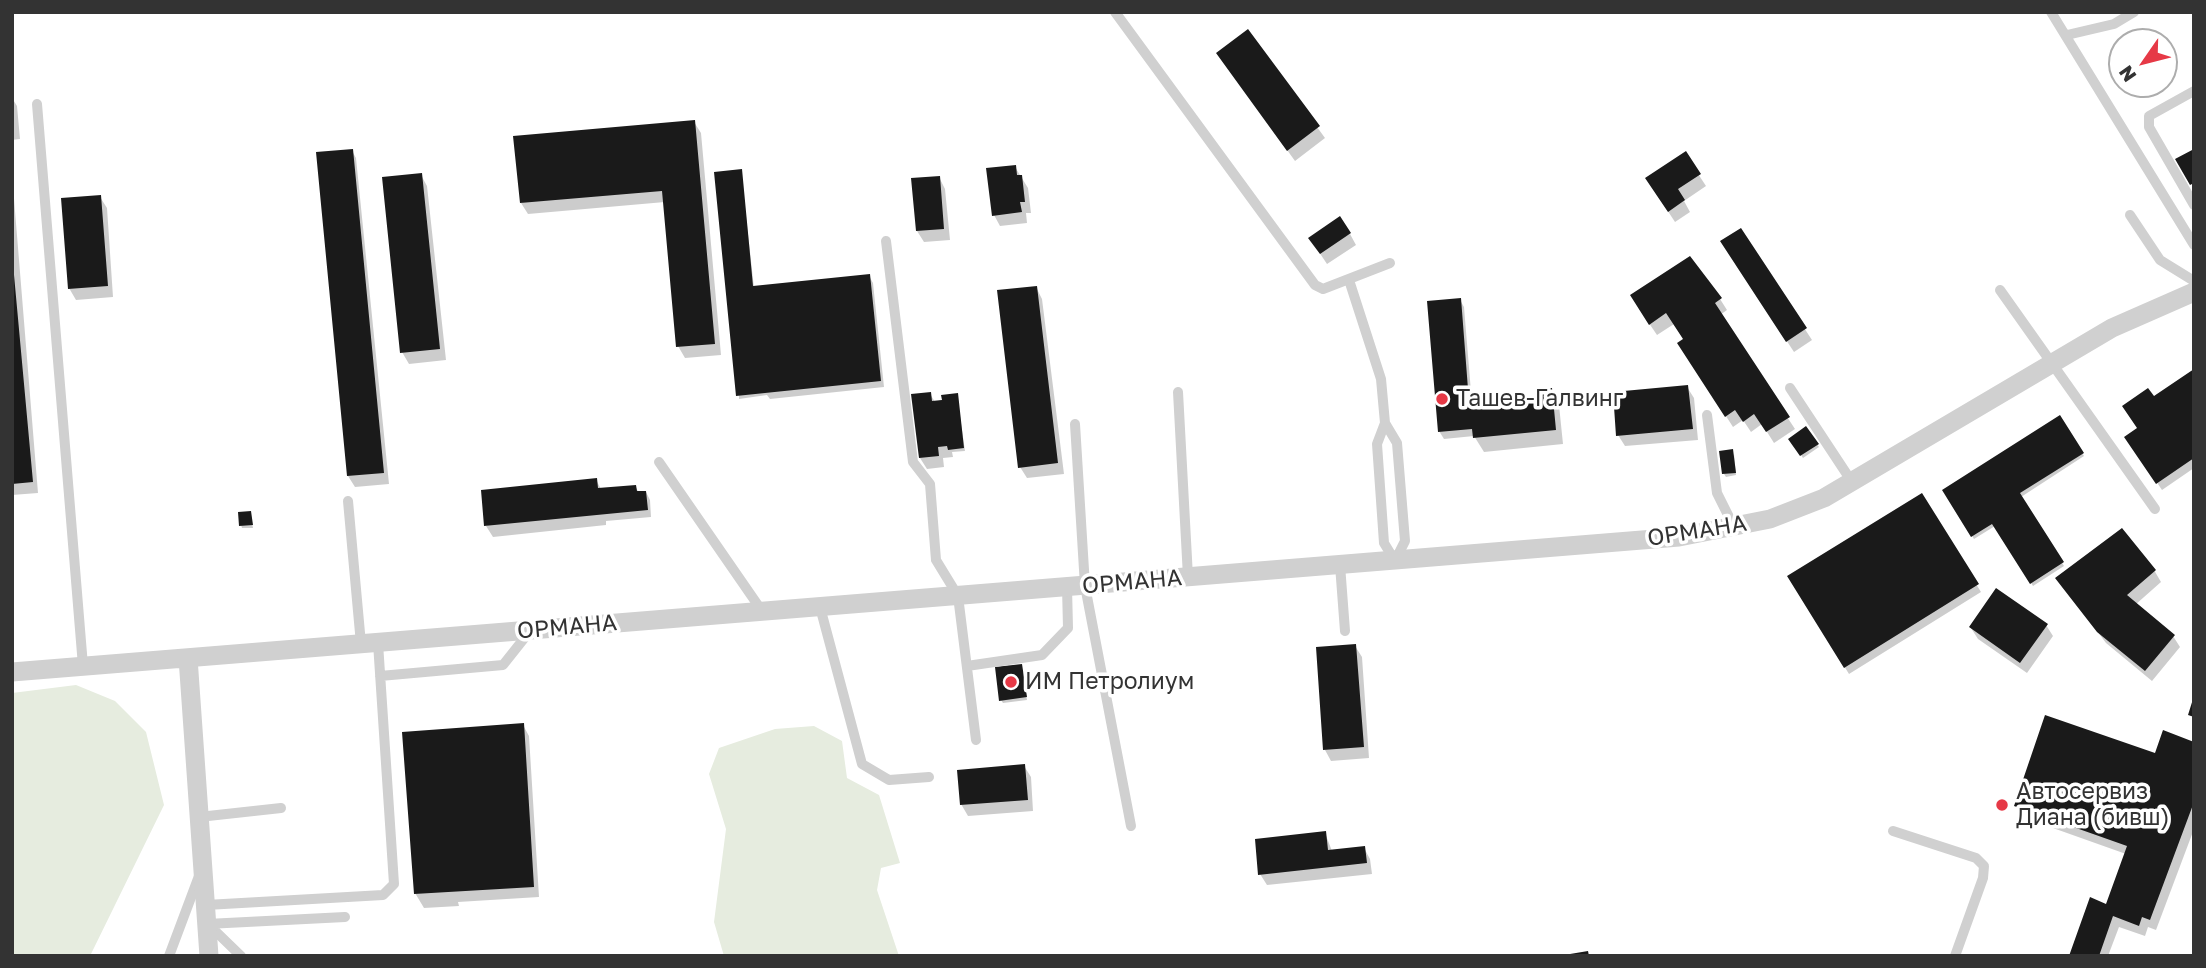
<!DOCTYPE html>
<html>
<head>
<meta charset="utf-8">
<style>
  body { margin:0 }
  #map { position:relative; width:2206px; height:968px; overflow:hidden; background:#fff; font-family:"Golos Text",sans-serif }
  canvas { display:block }
  .frame { position:absolute; inset:0; border:14px solid #333; pointer-events:none }
  .north { position:absolute; left:2108px; top:28px; width:70px; height:70px; box-sizing:border-box; background:#fff; border:2px solid #adadad; border-radius:50%; rotate:235deg; font-size:19px; font-weight:700; line-height:28px; text-align:center; color:#333 }
  .north::after { content:''; display:block; margin:auto; width:24px; height:32px; background:#e63946; clip-path:polygon(50% 0,100% 100%,50% 72%,0 100%) }
</style>
</head>
<body>
<div id="map">
<canvas width="2206" height="968"></canvas>
<div class="frame"></div>
<div class="north">N</div>
</div>
<script>
const c = document.querySelector('canvas').getContext('2d');
c.lineJoin = 'round';
function paint(path, color) {
  c.fillStyle = color;
  c.fill(path, 'evenodd');
}
function shape(rows) {
  const path = new Path2D();
  for (const r of rows) {
    path.moveTo(r[0], r[1]);
    for (let i = 2; i < r.length; i += 2) path.lineTo(r[i], r[i + 1]);
  }
  return path;
}
function stroke(path, color, width, dash) {
  c.strokeStyle = color;
  c.lineWidth = width;
  c.lineCap = dash ? 'butt' : 'round';
  c.setLineDash(dash || []);
  c.stroke(path);
}
function write(font, color, halo, rows, align = 'center') {
  c.font = font + ' "Golos Text",sans-serif';
  c.lineWidth = 7;
  c.setLineDash([]);
  c.textBaseline = 'middle';
  c.strokeStyle = halo;
  c.fillStyle = color;
  for (const [text, x, y, turn = 0] of rows) {
    c.save();
    c.translate(x, y);
    c.rotate((+turn || 0) * Math.PI / 180);
    c.textAlign = isNaN(turn) ? turn : align;
    if (halo) c.strokeText(text, 0, 0);
    c.fillText(text, 0, 0);
    c.restore();
  }
}
paint(shape([
  [76,685,115,701,146,732,164,805,90,956,12,956,12,693],
  [814,726,842,741,847,778,879,795,900,863,881,868,877,890,899,956,724,956,714,922,726,829,709,774,719,748,775,729]
]), '#e6ecdf');
paint(shape([
  [1248,32,1325,138,1295,161,1218,54],
  [12,98,17,106,20,139,12,140],
  [694,122,701,133,721,355,685,358,678,346,665,202,528,214,521,203],
  [352,151,356,158,389,484,355,487,348,476],
  [1685,154,1706,186,1684,201,1690,212,1675,222,1654,190],
  [1015,167,1028,188,1031,213,1026,213,1027,223,1000,226,994,215],
  [741,171,754,288,869,276,873,283,884,387,770,399,767,395,739,399],
  [12,174,38,493,12,495],
  [421,175,427,186,446,360,409,364,402,352],
  [939,177,945,189,950,240,924,242,917,231],
  [100,197,107,208,113,297,76,300,69,288],
  [1740,230,1812,340,1794,352,1729,253],
  [1350,234,1356,245,1327,264,1317,249],
  [1036,287,1042,299,1064,474,1027,478,1020,467],
  [1720,299,1727,310,1720,315,1795,429,1774,443,1762,424,1751,432,1743,420,1733,427,1686,354,1685,340,1674,324,1657,335,1638,307],
  [1460,300,1464,307,1472,404,1541,397,1551,390,1559,405,1563,444,1484,452,1474,436,1444,439,1439,431],
  [2194,371,2194,468,2162,490,2131,444,2154,398],
  [1687,387,1694,398,1698,440,1625,446,1618,435],
  [930,394,935,402,957,395,965,451,952,452,953,457,943,458,944,467,927,469,920,458],
  [2059,417,2084,456,2021,497,2064,566,2033,586,1995,526,1974,539,1944,491],
  [1806,428,1819,447,1803,458,1790,439],
  [1734,454,1736,475,1726,477,1724,474],
  [596,480,601,489,635,486,639,493,646,492,650,500,651,517,606,521,606,525,493,537,486,526],
  [1921,495,1981,592,1849,674,1789,577],
  [250,513,253,528,242,528,241,525],
  [2154,570,2161,582,2135,605,2173,636,2180,647,2152,681,2106,643,2057,578],
  [2046,625,2053,636,2027,673,1978,639,1971,628],
  [1355,646,1362,657,1369,758,1331,761,1325,750],
  [1021,666,1027,700,1003,703,1001,700],
  [523,725,529,736,539,897,458,902,459,906,424,908,415,893],
  [2194,743,2194,829,2156,930,2148,927,2145,936,2119,927,2108,956,2071,956,2107,906,2126,854,2022,817,2016,806],
  [1024,766,1031,777,1033,811,968,816,961,804],
  [1325,833,1332,851,1364,848,1370,859,1372,874,1267,885,1260,874]
]), '#0003');
paint(shape([
  [1248,29,1320,126,1287,151,1216,53],
  [695,120,715,344,676,347,662,191,520,203,513,136],
  [353,149,384,473,347,476,316,152],
  [2194,149,2194,183,2190,185,2175,159],
  [1686,151,1701,174,1678,189,1685,200,1668,212,1645,178],
  [1016,165,1017,175,1022,175,1025,202,1020,202,1022,212,992,216,986,168],
  [742,169,753,286,870,274,881,381,736,396,714,172],
  [422,173,440,349,400,353,382,177],
  [940,176,944,229,916,231,911,178],
  [101,195,108,286,68,289,61,198],
  [1340,216,1351,233,1320,254,1308,238],
  [1741,228,1807,328,1786,342,1720,241],
  [12,253,33,482,12,484],
  [1690,256,1722,298,1715,303,1790,417,1766,432,1754,414,1743,422,1735,410,1725,417,1677,343,1683,339,1666,313,1649,325,1630,295],
  [1037,286,1058,463,1018,468,997,290],
  [1461,298,1469,402,1539,396,1538,389,1552,388,1556,430,1473,438,1472,429,1438,432,1427,301],
  [2194,369,2194,458,2156,484,2124,437,2137,428,2122,406,2148,388,2154,396],
  [1688,385,1693,429,1616,436,1613,392],
  [931,392,932,401,942,400,941,395,958,393,964,448,948,450,947,446,938,447,939,456,919,458,911,394],
  [2060,415,2084,453,2020,493,2064,562,2030,584,1992,524,1971,537,1942,490],
  [1806,426,1819,444,1800,456,1788,439],
  [1733,449,1736,473,1722,474,1719,451],
  [597,478,598,488,636,485,637,491,646,491,648,510,484,526,481,490],
  [1922,493,1979,584,1844,668,1787,576],
  [251,511,253,525,239,526,238,512],
  [2122,528,2156,570,2127,595,2175,635,2145,671,2097,632,2055,578],
  [1996,588,2048,624,2020,663,1969,627],
  [1356,644,1364,747,1323,750,1316,647],
  [1022,664,1027,697,999,701,995,667],
  [2193,699,2194,699,2194,717,2188,715],
  [2045,715,2155,753,2163,730,2194,742,2194,802,2150,920,2142,917,2139,926,2113,916,2099,956,2069,956,2090,897,2106,904,2127,846,2014,806],
  [524,723,534,887,414,894,402,732],
  [1025,764,1028,800,960,805,957,770],
  [1326,831,1328,850,1365,846,1367,863,1258,875,1255,839],
  [1588,951,1589,956,1571,956,1570,954]
]), '#1a1a1a');
stroke(shape([
  [1115,12,1315,285,1323,289,1390,263],
  [2051,12,2194,245],
  [2067,35,2114,24,2134,12],
  [2194,91,2149,116,2149,127,2194,205],
  [37,104,83,666],
  [2130,215,2160,260,2194,281],
  [886,241,913,462,930,484,936,560,958,596,976,740],
  [1349,280,1381,379,1385,423,1397,443,1405,541,1395,561],
  [2000,290,2155,509],
  [1790,388,1852,482],
  [1178,392,1188,577],
  [1707,415,1717,493,1734,527],
  [1385,423,1377,444,1384,543,1395,561],
  [1075,424,1085,586,1131,826],
  [659,462,762,611],
  [348,501,361,644],
  [1340,565,1345,631],
  [820,607,862,764,889,780,929,777],
  [967,666,1042,655,1068,628,1067,587],
  [380,676,503,665,530,631],
  [199,817,281,808],
  [1893,831,1976,858,1984,866,1983,878,1955,956],
  [206,905,383,895,394,884,378,643],
  [207,924,345,917],
  [210,926,241,956],
  [169,956,199,876]
]), '#d0d0d0', 10);
stroke(shape([
  [188,658,209,956],
  [12,672,1679,537,1770,519,1824,498,2112,328,2194,292]
]), '#d0d0d0', 19);
for (const [x, y, r, color] of [
  [1442,399,7,"#e63946"],
  [1011,682,7,"#e63946"],
  [2002,805,7,"#e63946"]
]) {
  const dot = new Path2D();
  dot.arc(x, y, r, 0, 2 * Math.PI);
  c.fillStyle = color;
  c.fill(dot);
  stroke(dot, '#fff', 2.5);
}
write('23px', '#333', '#fff', [
  ["Ташев-Галвинг",1456,399],
  ["ИМ Петролиум",1025,682],
  ["Автосервиз",2016,792],
  ["Диана (бивш)",2016,818]
], 'left');
write('23px', '#333', '#fff', [
  ["ОРМАНА",1697,531,-9],
  ["ОРМАНА",1132,582,-5],
  ["ОРМАНА",567,627,-5]
]);
</script>
</body>
</html>
